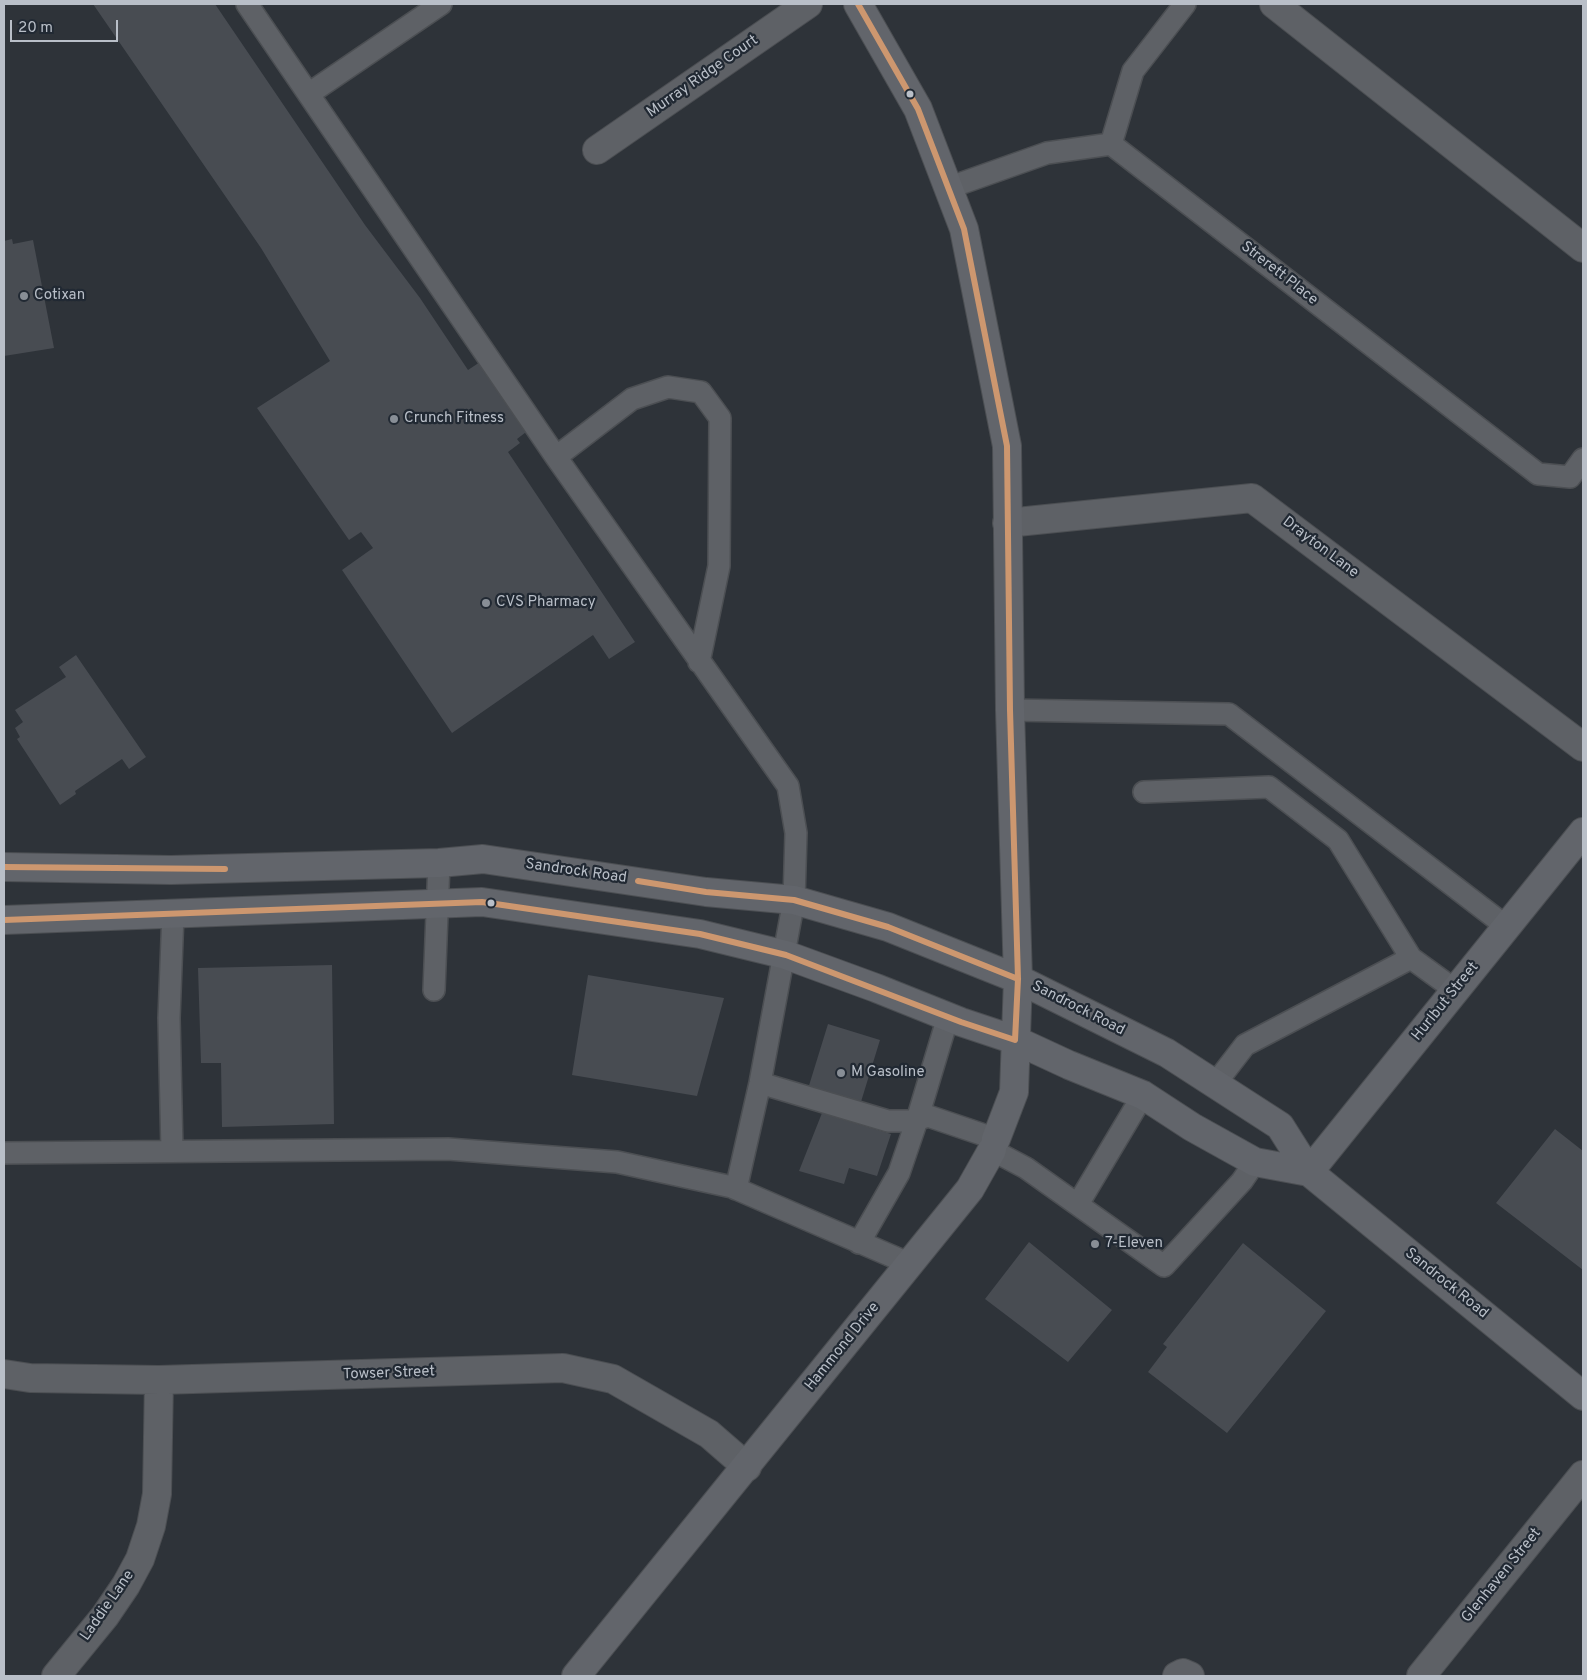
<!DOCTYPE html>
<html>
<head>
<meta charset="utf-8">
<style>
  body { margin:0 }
  #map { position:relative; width:1587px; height:1680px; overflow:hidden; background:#2e3339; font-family:Overpass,sans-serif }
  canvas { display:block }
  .frame { position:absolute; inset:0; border:5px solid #b9bfc8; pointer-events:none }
  .scale { position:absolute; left:10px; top:20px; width:108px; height:22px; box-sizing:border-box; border:2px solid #b9bfc8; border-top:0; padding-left:6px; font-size:15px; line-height:18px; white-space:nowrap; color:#b9bfc8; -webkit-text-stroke:4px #212933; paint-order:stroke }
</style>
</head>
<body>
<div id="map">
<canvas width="1587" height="1680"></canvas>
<div class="frame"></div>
<div class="scale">20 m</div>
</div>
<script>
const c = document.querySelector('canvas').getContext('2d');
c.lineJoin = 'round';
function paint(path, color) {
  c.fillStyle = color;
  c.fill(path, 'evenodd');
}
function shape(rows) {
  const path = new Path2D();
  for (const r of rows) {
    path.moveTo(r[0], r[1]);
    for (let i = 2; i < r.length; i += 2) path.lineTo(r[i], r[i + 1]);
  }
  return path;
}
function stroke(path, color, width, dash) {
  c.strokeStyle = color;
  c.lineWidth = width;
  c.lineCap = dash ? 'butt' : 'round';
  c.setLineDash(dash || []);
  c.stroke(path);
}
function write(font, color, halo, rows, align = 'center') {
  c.font = font + ' Overpass,sans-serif';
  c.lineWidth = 4.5;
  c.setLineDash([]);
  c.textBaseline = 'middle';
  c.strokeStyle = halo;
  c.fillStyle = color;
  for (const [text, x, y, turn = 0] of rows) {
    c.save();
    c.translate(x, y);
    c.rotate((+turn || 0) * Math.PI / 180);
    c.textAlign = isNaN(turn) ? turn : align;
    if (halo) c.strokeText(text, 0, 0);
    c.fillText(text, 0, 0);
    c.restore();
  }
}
paint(shape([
  [93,4,215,4,365,225,420,298,468,370,483,360,530,429,517,439,520,443,508,452,635,642,609,659,593,635,452,733,342,570,373,548,361,532,349,540,257,408,330,361,261,248],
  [12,239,13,244,33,240,54,348,4,356,4,241],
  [76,655,146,757,129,769,122,759,75,791,76,794,60,805,17,739,20,737,15,728,23,722,15,710,66,677,59,667],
  [332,965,334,1124,222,1127,221,1063,201,1063,198,968],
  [588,975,724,998,697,1096,572,1075],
  [828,1024,880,1040,860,1105,807,1092],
  [822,1113,891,1134,877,1176,849,1168,844,1184,799,1171],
  [1555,1129,1583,1151,1583,1270,1496,1203],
  [1029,1242,1112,1310,1068,1362,985,1299],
  [1243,1243,1326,1311,1227,1433,1148,1372,1167,1347,1163,1344]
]), '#484c52');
const lane = shape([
  [247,4,556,457,788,786,796,833,794,900,760,1083,736,1189],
  [310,93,441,4],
  [1111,144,1133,71,1185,4],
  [948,188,1047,153,1111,144,1538,474,1570,477,1583,459],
  [556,457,632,399,668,387,701,392,720,418,719,566,699,662],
  [1010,710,1229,714,1507,927],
  [1144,792,1269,787,1338,840,1411,958,1245,1045,1215,1084],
  [1411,958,1455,990],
  [434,990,439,863],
  [760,1083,888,1121,913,1121,928,1116,996,1139],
  [992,1150,1026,1168,1164,1266,1242,1181,1255,1162],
  [172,1151,169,1018,173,913],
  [4,1153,448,1149,617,1162,732,1187,910,1264],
  [1078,1204,1143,1095],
  [859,1243,899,1173,917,1120,948,1017]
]);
const street = shape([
  [1274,4,1583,248],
  [597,150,808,4],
  [1007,523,1252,498,1583,747],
  [4,1374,30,1378,159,1380,563,1368,613,1379,709,1434,747,1467],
  [56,1676,105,1616,126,1585,140,1559,151,1526,157,1494,159,1380],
  [1177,1676,1183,1673,1190,1676],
  [1421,1676,1583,1475]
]);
const secondary = shape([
  [858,4,918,109,964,229,1007,446,1010,710,1018,979,1014,1092,996,1139],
  [4,867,171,870,439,863,483,859,706,892,794,900,888,927,1018,979,1167,1053,1280,1126,1309,1172,1583,1396],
  [4,920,482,902,700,934,786,955,876,988,961,1022,1015,1040,1069,1065,1143,1095,1192,1127,1255,1162,1309,1172],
  [1309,1172,1583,832],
  [576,1676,970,1189,992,1150]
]);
stroke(lane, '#4c4f53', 24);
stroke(street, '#4c4f53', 30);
stroke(secondary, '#4c4f53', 30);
stroke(lane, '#5e6166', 21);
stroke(street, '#5e6166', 28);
stroke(secondary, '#62656b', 28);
stroke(shape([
  [4,867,225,869],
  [638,881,706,892,794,900,888,927,1018,979],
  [4,920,482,902,700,934,786,955,961,1022,1015,1040,1018,979,1010,710,1007,446,964,229,918,109,858,4]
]), '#cd976f', 6);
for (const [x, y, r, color] of [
  [910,94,4.5,"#b9bfc8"],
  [24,296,5,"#888e96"],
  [394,419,5,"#888e96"],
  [486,603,5,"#888e96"],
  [491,903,4.5,"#b9bfc8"],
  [841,1073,5,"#888e96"],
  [1095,1244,5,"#888e96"]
]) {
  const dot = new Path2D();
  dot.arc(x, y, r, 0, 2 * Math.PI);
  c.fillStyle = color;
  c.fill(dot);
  stroke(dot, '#212933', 2);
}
write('15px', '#b9bfc8', '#212933', [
  ["Murray Ridge Court",703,77,-35],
  ["Strerett Place",1279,274,38],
  ["Drayton Lane",1320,548,37],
  ["Sandrock Road",576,872,8],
  ["Hurlbut Street",1446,1002,-51],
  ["Sandrock Road",1078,1009,27],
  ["Sandrock Road",1446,1284,39],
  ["Hammond Drive",843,1347,-51],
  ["Towser Street",389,1374,-2],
  ["Glenhaven Street",1502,1576,-51],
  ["Laddie Lane",108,1606,-55]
]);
write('15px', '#b9bfc8', '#212933', [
  ["Cotixan",34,296],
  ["Crunch Fitness",404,419],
  ["CVS Pharmacy",496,603],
  ["M Gasoline",851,1073],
  ["7-Eleven",1105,1244]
], 'left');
</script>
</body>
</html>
